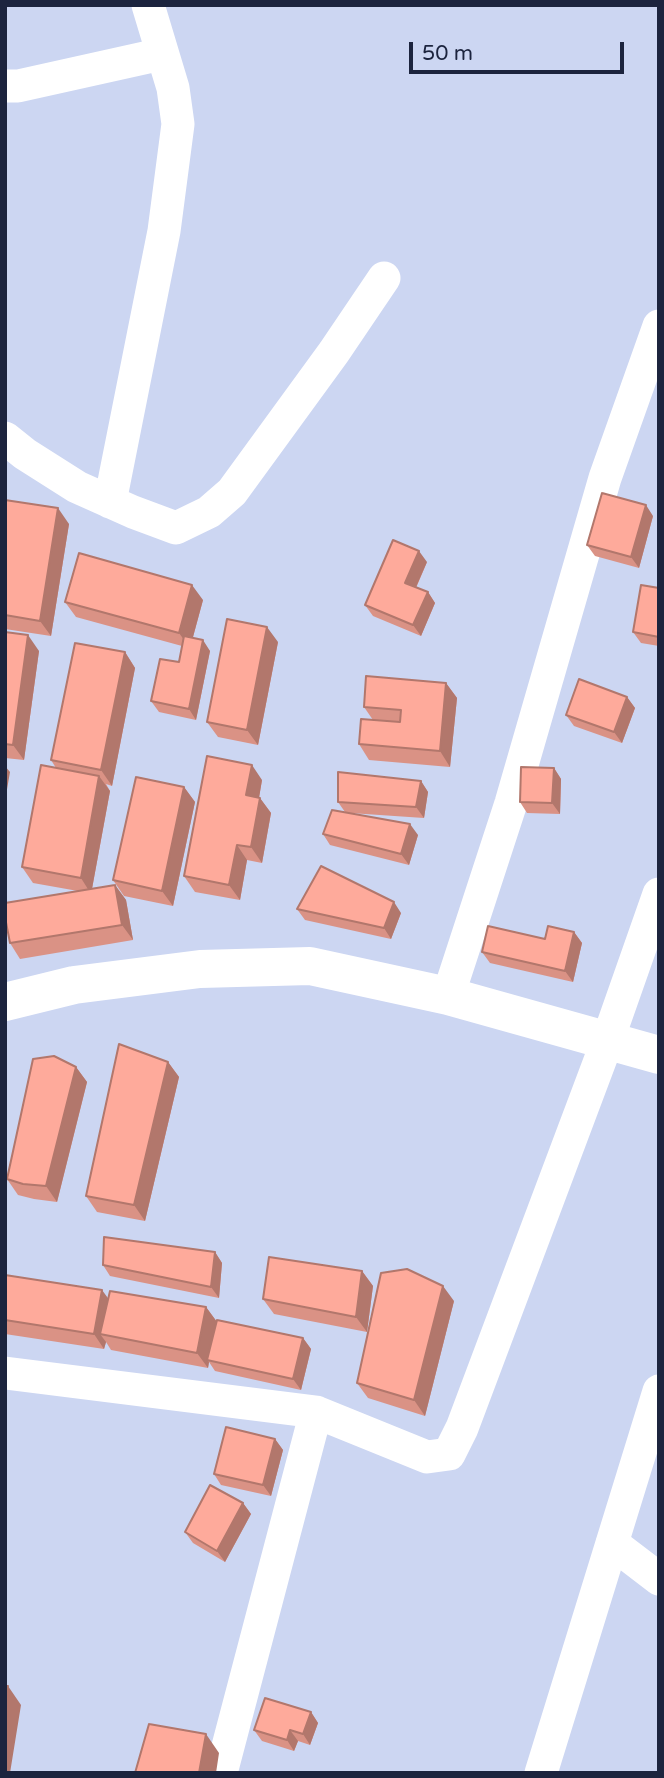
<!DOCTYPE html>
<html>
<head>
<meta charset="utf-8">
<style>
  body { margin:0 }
  #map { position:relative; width:664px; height:1778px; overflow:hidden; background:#ccd6f2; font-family:"Varela Round",sans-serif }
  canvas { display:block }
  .frame { position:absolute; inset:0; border:7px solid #1c243e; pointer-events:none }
  .scale { position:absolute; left:409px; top:42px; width:215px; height:32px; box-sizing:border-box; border:4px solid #1c243e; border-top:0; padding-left:9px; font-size:21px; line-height:24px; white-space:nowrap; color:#1c243e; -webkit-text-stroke:5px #ccd6f2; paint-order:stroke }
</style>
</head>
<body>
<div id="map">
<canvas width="664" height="1778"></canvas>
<div class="frame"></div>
<div class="scale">50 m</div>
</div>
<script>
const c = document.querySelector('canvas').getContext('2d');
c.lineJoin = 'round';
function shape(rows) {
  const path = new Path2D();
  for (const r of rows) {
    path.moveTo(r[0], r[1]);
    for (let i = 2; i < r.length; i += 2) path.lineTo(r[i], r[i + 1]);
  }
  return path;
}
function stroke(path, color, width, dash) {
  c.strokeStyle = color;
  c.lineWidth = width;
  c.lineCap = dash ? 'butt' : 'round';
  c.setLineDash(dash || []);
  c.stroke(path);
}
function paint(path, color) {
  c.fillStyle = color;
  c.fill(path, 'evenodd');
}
stroke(shape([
  [5,86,18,86,162,54],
  [5,438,25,454,77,487,133,512,176,528,209,512,232,492,334,352,384,278],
  [110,502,164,231,178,124,173,88,148,5],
  [448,996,511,803,605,478,659,326],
  [5,1373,316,1412,427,1457,449,1454,462,1428,607,1042,659,894],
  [612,1543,659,1579],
  [221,1773,316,1412],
  [541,1773,659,1391]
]), '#fff', 33);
stroke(shape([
  [5,1002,74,985,200,969,310,966,448,996,659,1055]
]), '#fff', 38);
paint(shape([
  [5,500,69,524,51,636,5,629],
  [653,516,639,568,595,556,587,545],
  [427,562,416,588,428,592,435,603,421,636,373,616,365,605],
  [659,588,659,646,641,643,633,632],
  [203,600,193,637,210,651,196,720,159,712,151,701,179,662,182,646,76,617,65,602],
  [5,632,39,651,24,760,5,758],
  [278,642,258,745,218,737,207,722],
  [125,652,135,668,112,786,106,784,110,791,92,889,115,885,126,900,133,940,20,959,10,943,78,891,33,883,22,867,56,768,51,760],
  [446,683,457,698,450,767,369,760,359,744,373,720,364,707],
  [627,697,635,708,622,743,574,726,566,715],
  [554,768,561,779,560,814,527,813,520,802],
  [262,780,259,797,271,813,262,863,247,860,240,900,195,892,184,876],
  [421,781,428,792,424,818,350,813,418,835,409,865,330,845,323,834,345,812,338,802],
  [184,787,195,802,173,906,124,896,113,880],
  [297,909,401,913,391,939,305,920],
  [574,932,582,943,573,982,490,963,482,952],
  [168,1062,179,1077,145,1221,97,1212,86,1196],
  [76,1067,87,1082,57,1202,34,1199,18,1195,7,1179],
  [215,1252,222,1263,219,1298,110,1276,103,1265],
  [362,1271,373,1286,367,1332,274,1314,263,1299],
  [5,1275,108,1298,206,1307,217,1322,303,1338,311,1349,301,1390,215,1371,209,1362,208,1368,111,1350,106,1342,104,1349,5,1334],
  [454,1301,425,1416,368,1398,357,1383],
  [275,1439,283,1450,271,1496,221,1485,214,1474],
  [243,1503,251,1514,225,1562,193,1543,185,1532],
  [311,1712,318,1723,310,1745,298,1741,294,1751,262,1741,254,1730]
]), '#da9285');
paint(shape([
  [646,505,653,516,639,568,631,557],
  [58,508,69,524,51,636,40,621],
  [419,551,427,562,413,594,405,583],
  [192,585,203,600,190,648,179,633],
  [428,592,435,603,421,636,413,625],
  [267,627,278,642,258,745,247,730],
  [28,635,39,651,24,760,13,745],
  [203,640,210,651,196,720,189,709],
  [125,652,135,668,112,786,101,770],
  [446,683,457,698,450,767,440,751],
  [627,697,635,708,622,743,614,732],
  [252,765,262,780,257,810,246,795],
  [5,766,10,772,5,801],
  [554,768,561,779,560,814,552,803],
  [99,776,110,791,91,894,81,878],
  [421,781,428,792,424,818,416,807],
  [184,787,195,802,173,906,162,891],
  [260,798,271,813,262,863,251,847],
  [410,824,418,835,409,865,401,854],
  [237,845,247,860,240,900,229,885],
  [115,885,126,900,133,940,122,925],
  [394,902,401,913,391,939,384,928],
  [574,932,582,943,573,982,565,971],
  [168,1062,179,1077,145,1221,134,1205],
  [76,1067,87,1082,57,1202,46,1186],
  [215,1252,222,1263,219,1298,211,1287],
  [362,1271,373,1286,367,1332,356,1317],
  [443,1286,454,1301,425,1416,414,1400],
  [102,1290,113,1305,100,1334,106,1342,104,1349,94,1334],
  [206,1307,217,1322,207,1360,209,1362,208,1368,197,1353],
  [303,1338,311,1349,301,1390,293,1379],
  [275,1439,283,1450,271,1496,263,1485],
  [243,1503,251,1514,225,1562,217,1551],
  [8,1686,21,1705,10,1773,5,1773,5,1701],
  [311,1712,318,1723,310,1745,303,1734],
  [290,1730,298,1741,294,1751,287,1740],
  [206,1734,219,1753,216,1773,199,1773]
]), '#b2776c');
const building = shape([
  [602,493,646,505,631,557,587,545,602,493],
  [5,500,58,508,40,621,5,615,5,500],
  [393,540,419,551,405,583,428,592,413,625,365,605,393,540],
  [79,553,192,585,179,633,65,602,79,553],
  [641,585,659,588,659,637,633,632,641,585],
  [227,619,267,627,247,730,207,722,227,619],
  [5,632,28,635,13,745,5,744,5,632],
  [184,636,203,640,189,709,151,701,160,659,179,662,184,636],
  [75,643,125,652,101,770,51,760,75,643],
  [366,676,446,683,440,751,359,744,361,719,400,722,401,710,364,707,366,676],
  [579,679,627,697,614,732,566,715,579,679],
  [207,756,252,765,246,795,260,798,251,847,237,845,229,885,184,876,207,756],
  [41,765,99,776,81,878,22,867,41,765],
  [521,767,554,768,552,803,520,802,521,767],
  [338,772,421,781,416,807,338,802,338,772],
  [136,777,184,787,162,891,113,880,136,777],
  [332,810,410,824,401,854,323,834,332,810],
  [321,866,394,902,384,928,297,909,321,866],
  [115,885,122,925,10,943,5,917,5,903,115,885],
  [488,926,545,939,548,926,574,932,565,971,482,952,488,926],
  [119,1044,168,1062,134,1205,86,1196,119,1044],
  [54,1056,76,1067,46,1186,23,1184,7,1179,33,1059,54,1056],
  [104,1237,215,1252,211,1287,103,1265,104,1237],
  [269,1257,362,1271,356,1317,263,1299,269,1257],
  [407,1269,443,1286,414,1400,357,1383,381,1273,407,1269],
  [5,1275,102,1290,94,1334,5,1320,5,1275],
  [110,1291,206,1307,197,1353,100,1334,110,1291],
  [217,1320,303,1338,293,1379,207,1360,217,1320],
  [226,1427,275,1439,263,1485,214,1474,226,1427],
  [210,1485,243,1503,217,1551,185,1532,210,1485],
  [5,1686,8,1686,5,1701,5,1686],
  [265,1698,311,1712,303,1734,290,1730,287,1740,254,1730,265,1698],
  [149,1724,206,1734,199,1773,135,1773,149,1724]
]);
paint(building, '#feaa9b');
stroke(building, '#b2776c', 2);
</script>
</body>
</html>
